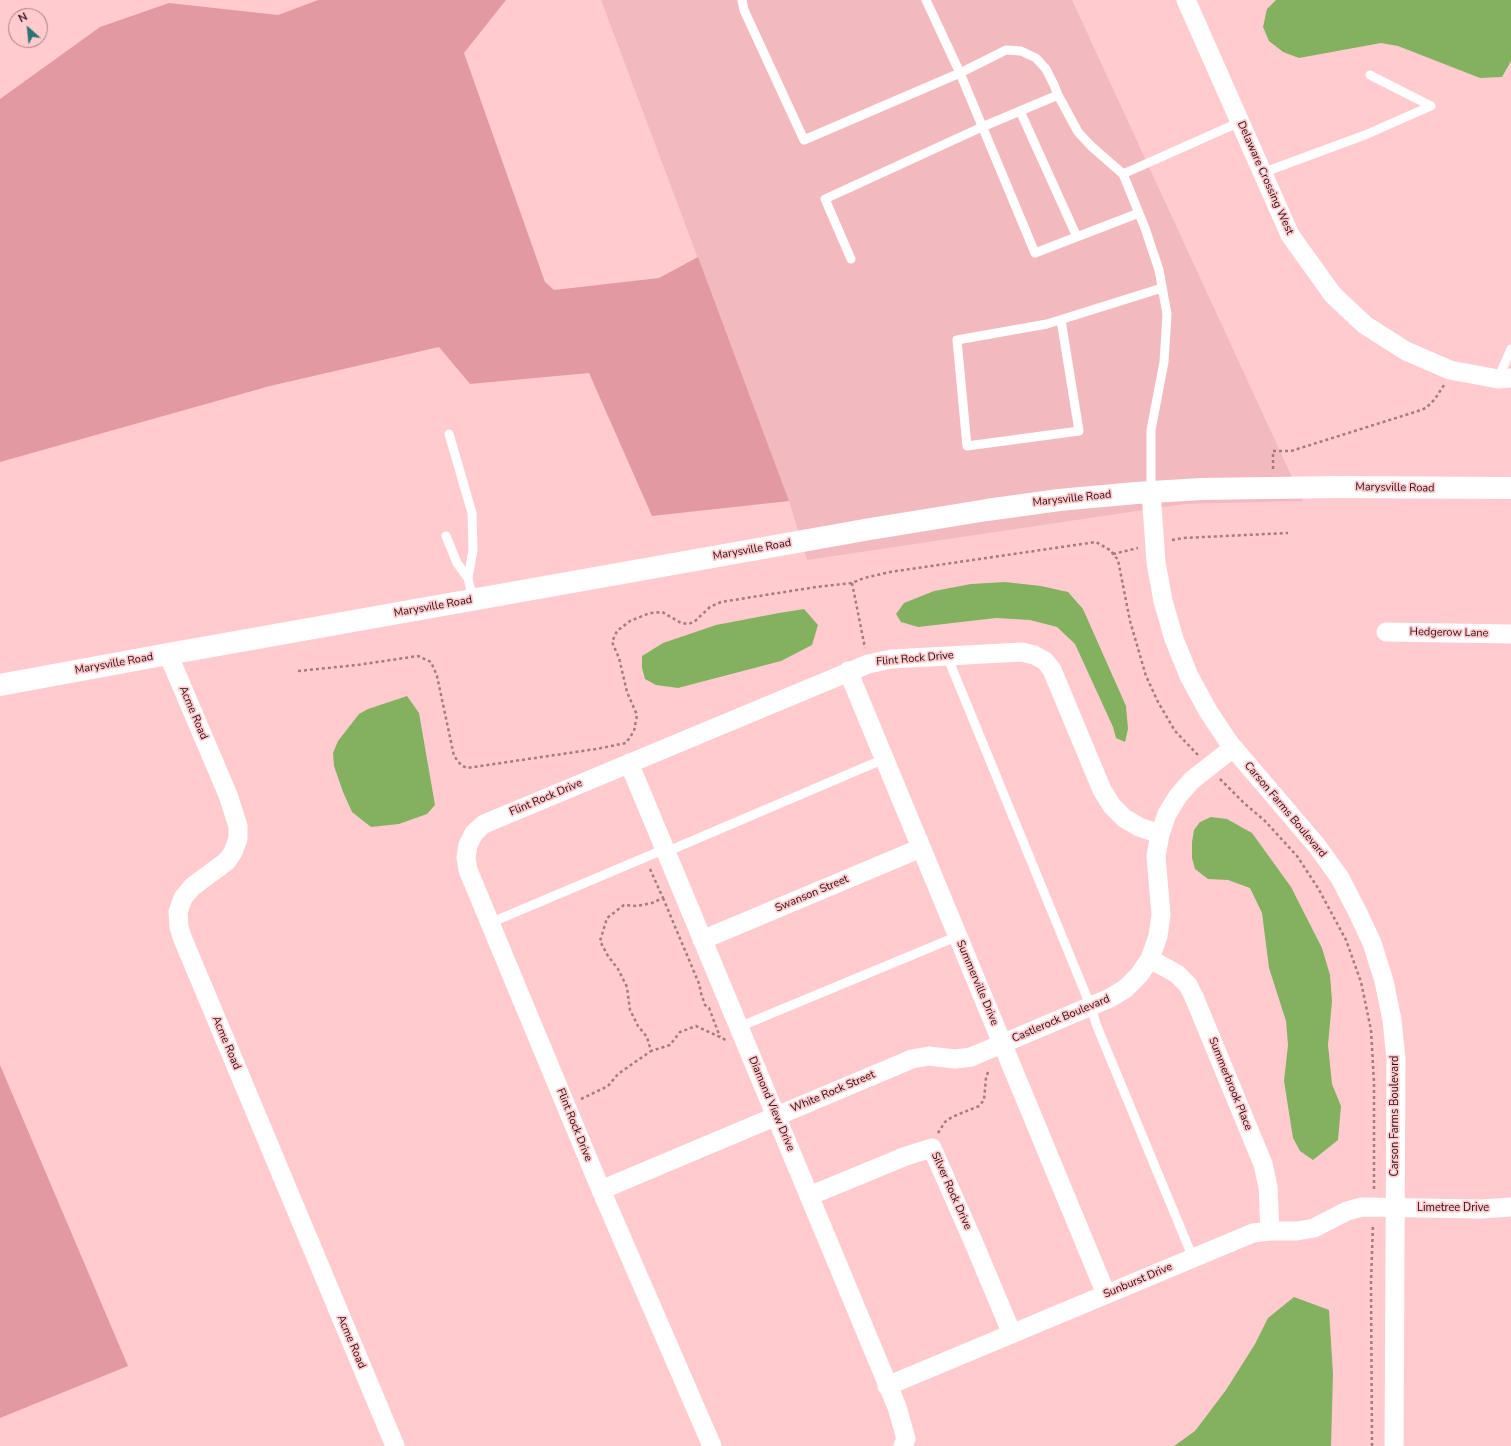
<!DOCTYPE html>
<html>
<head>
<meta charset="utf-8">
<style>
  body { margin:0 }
  #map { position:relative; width:1511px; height:1446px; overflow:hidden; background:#ffcbcf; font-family:"Nunito Sans",sans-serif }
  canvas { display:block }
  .north { position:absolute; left:8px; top:8px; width:40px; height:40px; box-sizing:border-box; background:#ffcbcf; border:1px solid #a97e83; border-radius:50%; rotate:333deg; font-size:11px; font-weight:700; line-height:16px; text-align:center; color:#280b10 }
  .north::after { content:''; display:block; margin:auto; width:14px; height:18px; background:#2a7472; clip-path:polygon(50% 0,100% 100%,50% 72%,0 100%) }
</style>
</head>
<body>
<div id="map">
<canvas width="1511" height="1446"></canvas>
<div class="north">N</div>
</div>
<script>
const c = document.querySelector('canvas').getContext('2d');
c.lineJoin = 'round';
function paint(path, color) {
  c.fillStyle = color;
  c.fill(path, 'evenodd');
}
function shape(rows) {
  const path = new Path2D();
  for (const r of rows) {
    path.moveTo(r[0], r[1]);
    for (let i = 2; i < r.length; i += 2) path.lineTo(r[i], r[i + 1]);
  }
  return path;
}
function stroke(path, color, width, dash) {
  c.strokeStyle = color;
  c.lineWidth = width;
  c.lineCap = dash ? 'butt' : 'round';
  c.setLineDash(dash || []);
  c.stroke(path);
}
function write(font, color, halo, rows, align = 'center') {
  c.font = font + ' "Nunito Sans",sans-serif';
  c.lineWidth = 3.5;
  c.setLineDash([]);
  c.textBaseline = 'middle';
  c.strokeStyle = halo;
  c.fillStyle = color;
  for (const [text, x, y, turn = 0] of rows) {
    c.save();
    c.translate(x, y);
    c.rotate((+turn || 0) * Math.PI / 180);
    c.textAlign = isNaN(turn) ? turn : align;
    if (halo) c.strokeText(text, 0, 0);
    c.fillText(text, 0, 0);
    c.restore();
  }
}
paint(shape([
  [601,0,1072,0,1303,501,1184,504,807,560,789,501]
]), '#f2babf');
paint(shape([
  [318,0,506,0,464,53,545,282,554,290,659,278,698,257,789,501,652,516,589,373,470,384,439,347,270,386,0,462,0,99,100,27,169,3,278,15],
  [0,1065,128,1366,0,1418]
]), '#e399a1');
paint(shape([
  [1276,0,1511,0,1511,61,1502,77,1480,78,1398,46,1381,43,1299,58,1283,52,1269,41,1263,27,1267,9],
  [1005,582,1041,586,1068,592,1083,609,1126,706,1128,729,1125,742,1116,738,1113,727,1075,644,1057,627,1030,620,996,618,918,627,901,622,896,614,904,603,934,591,971,584],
  [804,609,818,625,812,645,781,661,678,688,656,685,645,679,642,668,642,656,663,643,716,625,779,613],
  [407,696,419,713,435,805,427,814,399,824,371,827,352,812,343,792,334,766,333,753,338,741,359,714,368,709],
  [1211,817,1227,819,1252,833,1291,887,1322,948,1330,975,1332,1001,1328,1045,1332,1084,1341,1106,1338,1140,1313,1160,1300,1151,1293,1138,1284,1081,1288,1045,1286,1021,1269,968,1262,913,1250,888,1228,880,1208,879,1195,869,1192,858,1192,842,1194,830,1200,822],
  [1294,1297,1329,1310,1333,1374,1331,1446,1174,1446,1195,1431,1226,1390,1255,1344,1268,1318]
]), '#83b15f');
stroke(shape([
  [1273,469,1273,451,1291,451,1415,412,1426,408,1435,399,1444,385],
  [1172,540,1183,538,1288,533],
  [1113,554,1138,548],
  [852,583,865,648],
  [298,671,357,665,418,656,431,662,437,676,454,756,461,765,467,768,596,749,626,743,634,731,637,715,627,692,619,658,612,642,617,631,630,621,650,613,662,612,681,623,688,624,694,622,710,607,721,602,816,587,852,583,864,578,890,572,1096,542,1110,550,1118,560,1130,621,1146,676,1158,702,1175,731,1198,755],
  [1220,779,1244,803,1265,821,1297,856,1318,888,1346,940,1361,982,1371,1030,1374,1082,1374,1191],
  [650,869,663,898,652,903,637,906,624,905,607,918,600,941,608,956,618,969,627,987,630,1010,638,1026,647,1037,651,1051,670,1045,680,1032,696,1026,726,1040],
  [663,898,700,986,700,990,705,1005,709,1008,720,1037],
  [581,1099,608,1086,618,1074,651,1051],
  [938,1133,945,1122,952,1117,979,1106,984,1100,986,1078,989,1069],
  [1372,1446,1371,1282,1373,1224]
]), '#a57b7f', 2.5, [3, 3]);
stroke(shape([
  [742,0,744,10,804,140,960,73,1006,50,1021,51,1036,58,1046,69,1054,85,1058,95,982,127,825,199,851,259],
  [926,0,960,73,1035,253,1139,213],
  [1058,95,1078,132,1091,146,1123,174],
  [1020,111,1077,237],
  [1262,173,1365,135,1431,106,1370,75],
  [1061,320,1079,431,967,446,957,340,1047,324,1162,288],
  [1498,379,1511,349],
  [449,434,472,513,473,550,468,578,473,600],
  [1151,492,1151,430,1164,362,1167,314,1159,270,1145,228,1123,174,1240,122],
  [446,536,457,563,468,578],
  [947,656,1091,1007,1096,1024,1193,1258],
  [666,852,884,759],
  [490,923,665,849],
  [739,1027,958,936]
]), '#fff', 9);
stroke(shape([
  [1186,0,1290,235,1333,295,1365,325,1406,351,1450,370,1498,379,1511,378],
  [1151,492,1156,562,1163,601,1174,639,1189,676,1208,711,1230,744,1317,846,1340,878,1358,913,1372,943,1384,981,1392,1020,1396,1059,1394,1446],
  [1386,632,1511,634],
  [168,654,228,795,238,826,238,839,233,852,227,861,192,887,183,898,178,912,179,927,182,937,395,1446],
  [848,671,1106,1294],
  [629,763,897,1407,906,1439,903,1446],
  [702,940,921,848],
  [1150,959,1177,974,1188,985,1194,997,1263,1164,1268,1187,1270,1231],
  [601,1190,912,1059,929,1056,955,1059,971,1057,1110,998,1125,989,1139,975,1150,959,1158,936,1161,915,1156,856,1160,834,1167,814,1178,796,1192,780,1233,748],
  [809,1196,906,1156,932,1148,973,1241,1012,1334],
  [887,1386,1253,1233,1270,1231,1297,1231,1314,1228,1347,1211,1362,1207,1481,1209,1511,1207],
  [712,1446,601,1190,468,870,466,858,468,845,474,833,484,824,868,664,891,659,1022,652,1034,655,1045,661,1052,670,1102,790,1112,806,1124,818,1139,827,1160,834]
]), '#fff', 19);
stroke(shape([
  [0,685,168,654,870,529,987,510,1059,500,1136,493,1201,489,1337,487,1511,488]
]), '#fff', 22);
write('11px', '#280b10', '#ffcbcf', [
  ["Delaware Crossing West",1265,178,66],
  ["Marysville Road",1395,488,1],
  ["Marysville Road",1072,499,-6],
  ["Marysville Road",752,550,-10],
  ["Marysville Road",433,607,-10],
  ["Hedgerow Lane",1449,633,1],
  ["Flint Rock Drive",915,659,-5],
  ["Marysville Road",114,664,-10],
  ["Acme Road",193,713,67],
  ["Flint Rock Drive",546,798,-23],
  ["Carson Farms Boulevard",1285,810,50],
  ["Swanson Street",812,894,-23],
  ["Summerville Drive",977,983,67],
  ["Castlerock Boulevard",1061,1019,-23],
  ["Acme Road",226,1043,67],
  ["Summerbrook Place",1230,1084,68],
  ["White Rock Street",833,1092,-23],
  ["Diamond View Drive",771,1104,67],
  ["Carson Farms Boulevard",1395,1116,-90],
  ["Flint Rock Drive",574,1125,68],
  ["Silver Rock Drive",951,1191,66],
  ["Limetree Drive",1453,1208],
  ["Sunburst Drive",1138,1281,-23],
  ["Acme Road",351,1342,67]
]);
</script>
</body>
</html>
